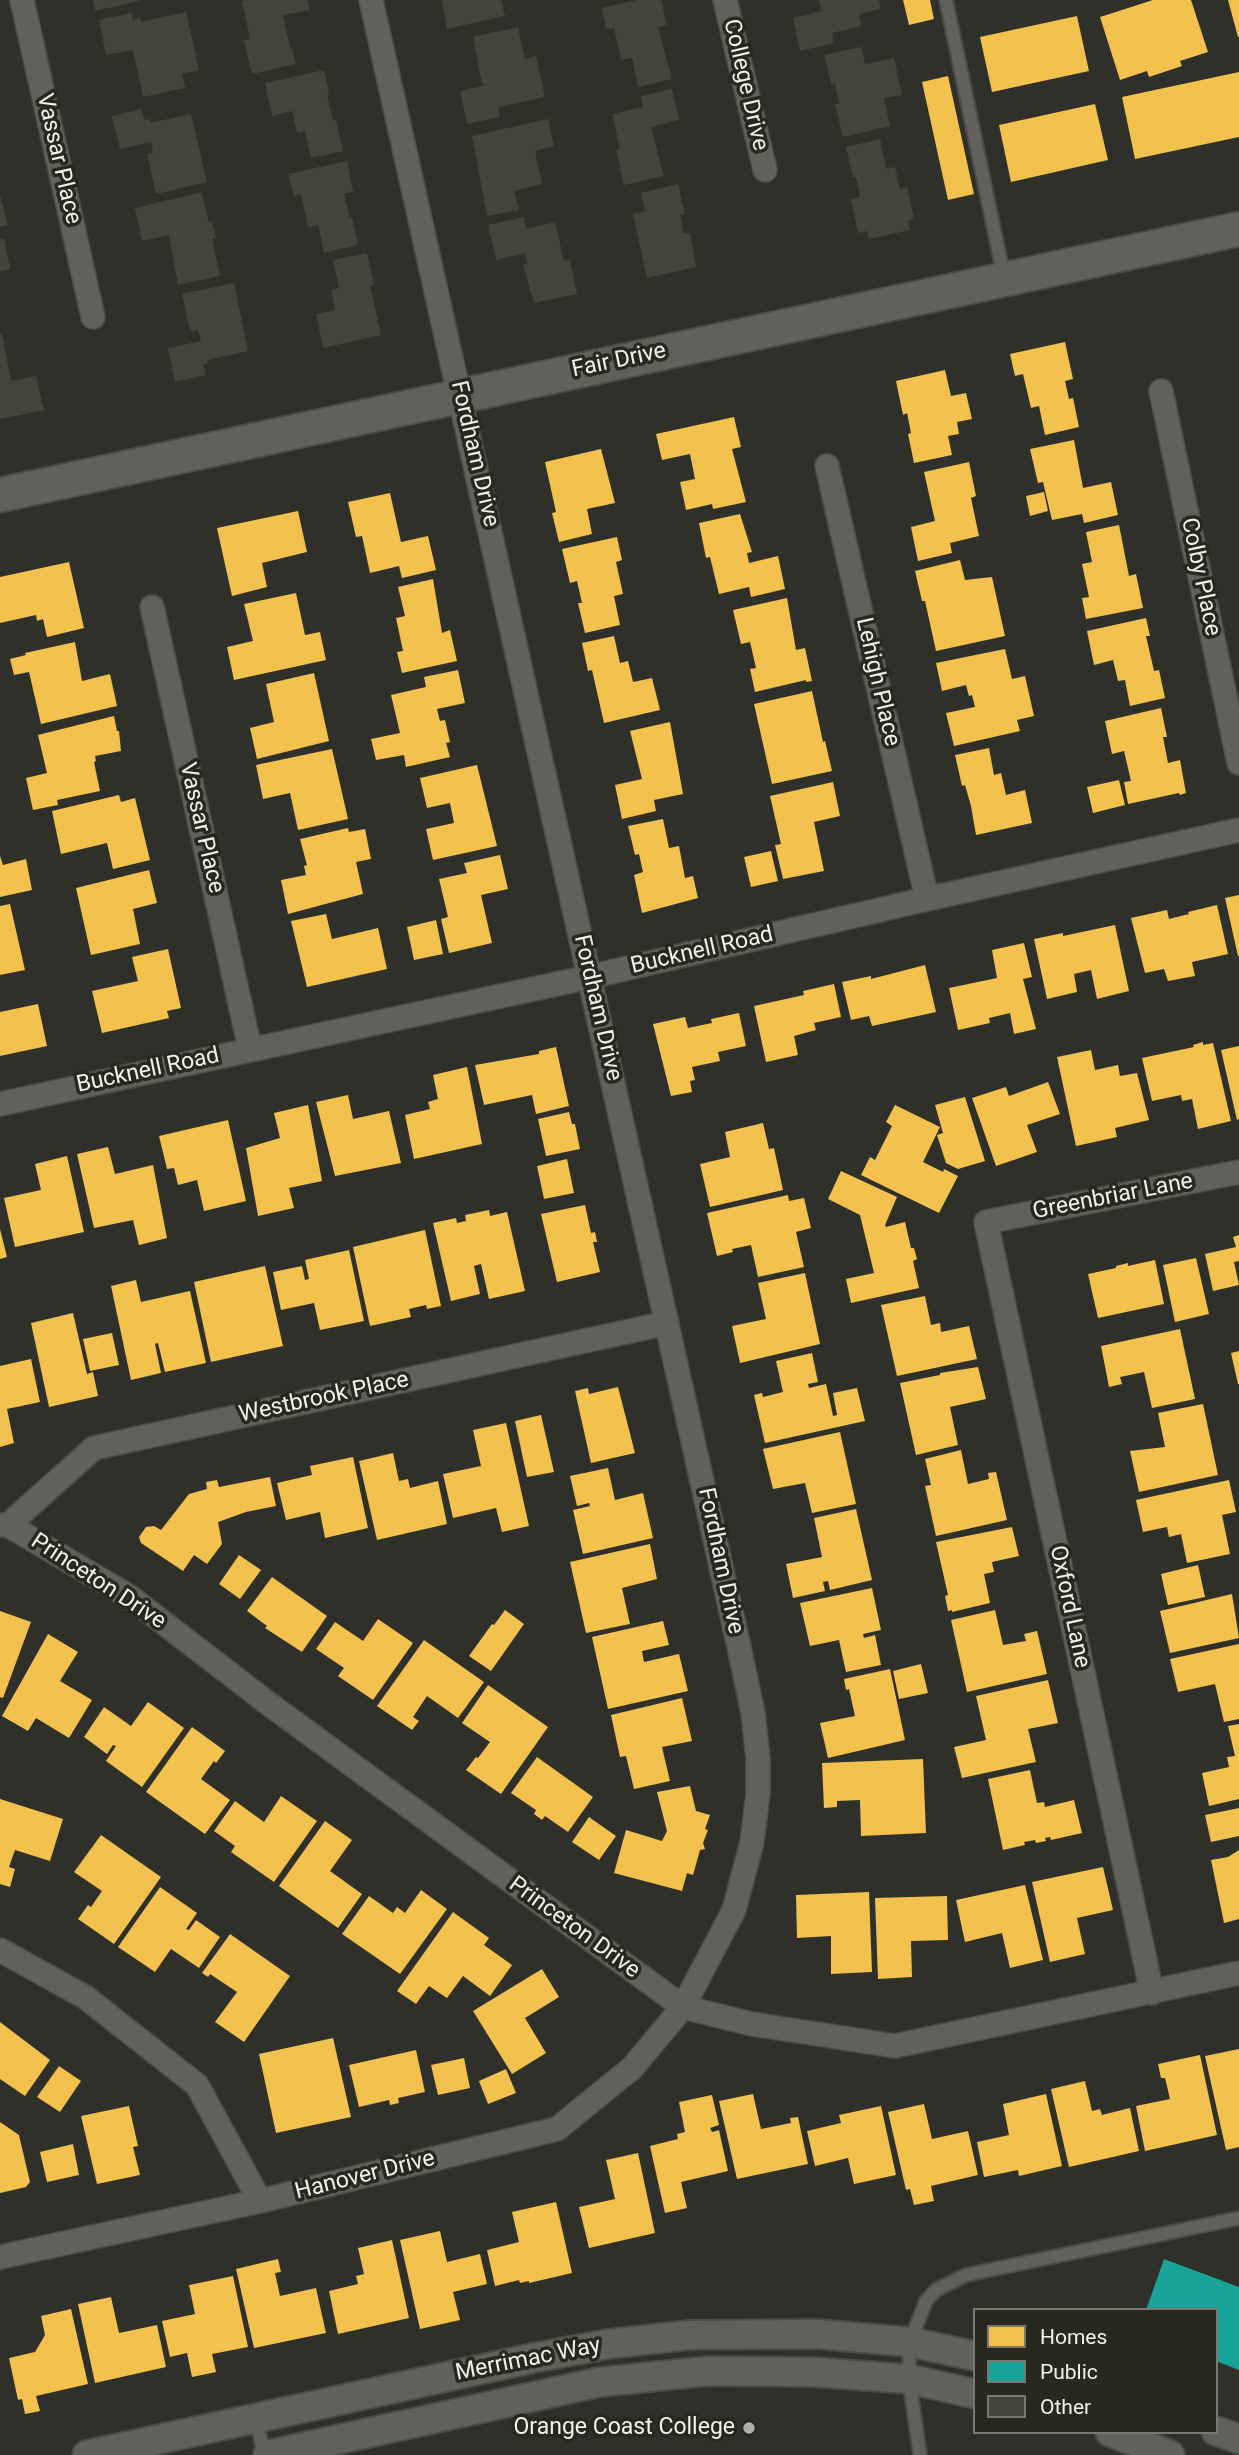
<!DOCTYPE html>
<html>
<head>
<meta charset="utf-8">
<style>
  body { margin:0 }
  #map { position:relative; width:1239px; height:2455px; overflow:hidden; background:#30302b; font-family:Roboto,sans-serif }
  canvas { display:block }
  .legend { position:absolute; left:973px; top:2308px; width:245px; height:126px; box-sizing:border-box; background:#29281e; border:2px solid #797970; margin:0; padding:9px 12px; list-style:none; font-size:21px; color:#f2f2eb }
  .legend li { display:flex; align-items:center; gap:14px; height:35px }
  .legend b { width:35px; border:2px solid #797970 }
</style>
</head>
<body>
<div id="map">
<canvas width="1239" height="2455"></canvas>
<ul class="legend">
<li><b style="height:19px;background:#f2c14e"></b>Homes</li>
<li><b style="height:19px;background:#17a398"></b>Public</li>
<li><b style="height:19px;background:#454439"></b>Other</li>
</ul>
</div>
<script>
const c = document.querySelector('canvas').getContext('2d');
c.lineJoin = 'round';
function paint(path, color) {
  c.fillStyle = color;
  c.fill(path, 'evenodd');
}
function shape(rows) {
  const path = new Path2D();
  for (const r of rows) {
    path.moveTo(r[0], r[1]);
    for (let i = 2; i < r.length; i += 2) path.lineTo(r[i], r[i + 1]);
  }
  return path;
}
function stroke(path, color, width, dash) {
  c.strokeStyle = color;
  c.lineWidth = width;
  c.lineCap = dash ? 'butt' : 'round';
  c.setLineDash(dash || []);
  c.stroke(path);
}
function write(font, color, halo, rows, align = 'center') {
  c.font = font + ' Roboto,sans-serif';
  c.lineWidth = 7;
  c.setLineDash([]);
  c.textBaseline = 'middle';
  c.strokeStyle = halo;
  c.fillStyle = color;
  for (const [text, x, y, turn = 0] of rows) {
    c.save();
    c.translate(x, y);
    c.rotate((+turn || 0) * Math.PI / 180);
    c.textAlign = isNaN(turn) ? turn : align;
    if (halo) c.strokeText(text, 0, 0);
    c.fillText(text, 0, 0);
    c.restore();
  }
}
paint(shape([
  [903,0,930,0,934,19,909,25],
  [1153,0,1191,0,1208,52,1180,61,1182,66,1149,77,1147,71,1120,80,1100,17],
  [1228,0,1239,0,1239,37,1238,37],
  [1077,16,1089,71,992,92,980,37],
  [1239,72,1239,137,1135,159,1122,97],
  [948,76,974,194,948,200,922,82],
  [1095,104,1108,160,1011,182,999,125],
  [1065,342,1073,379,1065,381,1069,399,1073,398,1079,427,1045,435,1039,406,1031,408,1023,374,1015,376,1010,354],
  [945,370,951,396,966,393,972,419,957,422,959,434,948,436,952,455,914,463,908,434,911,433,907,413,903,415,896,381],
  [734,417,741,447,732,449,746,502,713,509,712,504,686,510,680,482,695,479,690,454,662,460,656,434],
  [1074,440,1083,488,1111,482,1118,515,1084,523,1082,514,1052,520,1043,482,1038,483,1030,449],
  [601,449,615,503,587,509,592,534,559,542,552,513,556,512,545,462],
  [969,462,976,496,971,498,979,536,950,543,952,553,918,561,911,527,935,521,924,472],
  [1044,492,1048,511,1030,516,1026,496],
  [390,493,401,542,428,536,436,570,402,578,399,566,370,573,362,536,356,537,348,502],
  [298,511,307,552,262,563,267,587,232,596,217,528],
  [740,514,752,552,747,553,749,563,778,556,785,589,751,597,749,587,719,594,710,557,706,558,699,523],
  [1119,525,1129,576,1136,574,1143,608,1086,619,1082,598,1089,597,1082,564,1092,562,1086,532],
  [617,537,622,560,616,562,623,594,614,596,620,625,585,633,578,603,582,603,577,581,570,583,562,549],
  [960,560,965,580,992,577,1005,636,936,651,925,601,922,601,915,571],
  [69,562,84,628,47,637,43,619,37,621,36,615,0,623,0,577],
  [433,579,442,633,450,630,457,661,402,673,397,652,403,651,396,618,405,616,398,587],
  [296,593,305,635,320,632,326,660,234,680,227,647,253,641,244,604],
  [787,598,796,650,805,648,812,681,806,682,806,680,755,692,750,669,756,668,750,642,741,644,733,610],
  [1146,618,1150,636,1146,636,1154,671,1159,670,1165,698,1130,706,1125,680,1118,681,1113,660,1094,665,1087,631],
  [614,636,620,663,628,661,633,682,652,678,660,710,604,723,592,670,588,671,582,643],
  [75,642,82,681,110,674,117,706,41,724,29,672,14,675,10,659,26,655,25,653],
  [1005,649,1012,679,1025,676,1034,716,1017,720,1020,731,954,746,946,713,975,707,972,695,969,696,966,685,942,691,936,663],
  [458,670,465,703,437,709,440,721,445,720,450,742,446,743,450,757,406,767,404,755,376,760,371,739,400,733,391,695,426,687,424,677],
  [314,673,329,741,257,759,250,728,274,722,266,684],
  [812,691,823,742,825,741,832,771,772,784,754,704],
  [1161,708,1167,737,1163,737,1168,763,1180,760,1186,793,1180,795,1179,793,1128,804,1124,782,1131,781,1124,751,1112,754,1105,721],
  [114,716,117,731,119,731,121,751,95,756,96,761,94,762,100,791,57,800,58,805,33,810,26,778,47,773,38,735],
  [670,722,683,794,654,800,656,811,622,819,615,785,642,779,630,731],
  [989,748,994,775,1001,773,1006,795,1025,790,1032,823,976,835,971,806,965,785,962,786,955,755],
  [332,749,348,819,298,830,290,793,263,799,256,765],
  [477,765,497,846,433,860,426,829,454,823,450,803,427,808,420,778],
  [1119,780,1125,805,1093,813,1087,787],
  [833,782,840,816,814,822,824,871,783,879,775,845,781,844,770,796],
  [119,795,121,802,135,798,150,860,113,869,107,843,61,854,52,811],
  [663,819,669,848,679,846,685,878,693,876,698,898,642,913,634,875,643,872,639,854,635,855,628,826],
  [348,828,349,832,365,829,371,859,356,862,363,894,288,914,281,880,306,875,304,866,307,865,300,839],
  [771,851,778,881,751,887,744,857],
  [500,855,508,889,481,895,492,943,449,953,441,919,448,917,439,879,467,873,464,863],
  [0,856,3,865,26,859,32,890,0,897],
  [149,870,157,903,133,909,140,944,91,955,76,888],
  [1239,895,1239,956,1238,956,1225,898],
  [10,904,25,970,0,975,0,906],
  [1217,905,1228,954,1192,962,1195,976,1168,981,1164,969,1145,973,1131,918,1167,910,1169,919,1189,914,1188,912],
  [326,914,332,939,378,928,387,969,307,987,291,921],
  [436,920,443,954,414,960,407,927],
  [1115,925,1129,991,1097,999,1091,970,1074,974,1077,992,1047,999,1034,939,1063,933,1063,936],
  [1024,943,1032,977,1023,979,1036,1029,1014,1034,1010,1013,989,1018,990,1023,958,1030,949,988,997,978,992,950],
  [168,949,181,1008,167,1011,169,1018,102,1033,92,991,138,981,132,957],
  [925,965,936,1012,872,1026,869,1016,851,1020,842,982,871,976,871,979],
  [834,984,841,1017,814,1023,816,1030,794,1036,798,1055,766,1062,754,1006,804,995,803,991],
  [38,1004,47,1046,0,1056,0,1012],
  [739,1013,746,1046,718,1052,720,1061,692,1067,695,1080,690,1081,692,1092,671,1096,653,1024,685,1017,688,1028,712,1023,711,1019],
  [1203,1042,1203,1045,1213,1043,1231,1121,1198,1129,1192,1099,1182,1101,1181,1095,1152,1101,1142,1058,1194,1047,1193,1045],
  [1239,1046,1239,1119,1237,1120,1221,1050],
  [556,1047,569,1106,536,1114,532,1095,484,1105,475,1065,539,1054,539,1051],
  [1091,1050,1095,1070,1118,1065,1120,1076,1137,1073,1149,1120,1115,1128,1117,1137,1076,1146,1057,1057],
  [467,1067,482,1144,414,1159,405,1115,430,1109,428,1102,438,1099,433,1075],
  [1048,1082,1060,1114,1027,1125,1037,1152,996,1166,972,1098,1006,1087,1009,1096],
  [348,1095,353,1119,389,1111,401,1163,335,1176,316,1102],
  [965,1097,985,1161,958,1169,946,1163,937,1135,943,1133,935,1105],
  [308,1105,322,1181,289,1188,294,1208,258,1216,246,1148,280,1138,274,1113],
  [895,1105,940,1127,923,1162,943,1172,944,1169,958,1176,939,1213,861,1175,870,1157,875,1160,892,1126,886,1122],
  [569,1112,572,1124,575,1124,580,1149,546,1156,538,1119],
  [228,1120,246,1201,204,1211,197,1180,178,1185,174,1168,167,1169,159,1136],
  [763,1123,769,1149,774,1148,783,1190,710,1207,700,1164,730,1157,725,1132],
  [108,1147,115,1174,153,1165,167,1238,139,1245,133,1220,94,1228,77,1154],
  [67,1156,84,1232,15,1247,4,1198,41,1190,35,1164],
  [567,1159,574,1193,544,1199,537,1166],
  [841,1171,897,1197,885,1225,886,1227,905,1222,911,1248,914,1248,917,1259,913,1261,919,1288,851,1303,846,1279,874,1273,860,1215,828,1199],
  [788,1195,789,1201,804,1198,811,1228,796,1232,804,1267,758,1277,751,1245,732,1249,733,1252,717,1256,707,1213],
  [585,1205,591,1233,595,1232,597,1242,593,1242,600,1272,557,1282,541,1214],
  [489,1210,490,1216,507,1212,525,1291,489,1299,481,1264,474,1266,480,1294,451,1301,433,1223,456,1218,457,1223,466,1221,465,1215],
  [0,1229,7,1257,0,1259],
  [425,1230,441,1306,427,1309,426,1305,409,1309,411,1317,370,1326,353,1247],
  [1239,1235,1239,1261,1234,1262,1239,1285,1213,1291,1205,1254,1236,1247,1233,1237],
  [349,1250,364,1321,320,1330,314,1303,281,1310,273,1272,302,1266,305,1280,309,1279,305,1260],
  [1196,1258,1209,1314,1175,1322,1163,1265],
  [1155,1260,1164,1304,1098,1318,1088,1274,1116,1268,1116,1266,1128,1263,1128,1266],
  [265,1266,283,1346,211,1362,194,1282],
  [805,1273,820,1344,740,1363,732,1326,766,1319,758,1283],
  [136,1280,141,1302,190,1291,206,1363,165,1372,158,1343,155,1344,161,1373,131,1380,111,1286],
  [925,1296,931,1325,940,1323,941,1332,969,1326,977,1359,897,1376,881,1305],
  [73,1313,87,1374,93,1372,98,1396,49,1407,31,1323],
  [1180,1329,1195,1399,1152,1408,1144,1372,1120,1377,1122,1384,1109,1387,1101,1346],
  [112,1333,119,1365,90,1371,83,1339],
  [1239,1351,1239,1384,1238,1384,1231,1353],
  [812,1353,818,1382,808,1384,809,1388,826,1384,833,1416,837,1415,833,1393,857,1388,865,1421,765,1443,754,1395,762,1393,763,1397,783,1392,776,1361],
  [31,1359,40,1402,7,1409,14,1443,0,1447,0,1366],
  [978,1367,986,1399,950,1407,958,1445,916,1455,900,1383,940,1375,940,1373],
  [618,1387,635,1453,591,1463,575,1391,588,1388,589,1394],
  [1203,1404,1218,1475,1139,1492,1130,1451,1165,1447,1158,1413],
  [541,1415,554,1472,527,1477,515,1421],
  [506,1423,529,1526,502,1532,496,1508,453,1518,443,1474,481,1466,473,1430],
  [840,1432,856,1504,812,1513,805,1483,773,1489,763,1449],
  [961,1450,968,1484,989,1479,988,1473,996,1472,1007,1520,936,1536,925,1486,931,1485,925,1459],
  [393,1453,399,1481,408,1479,410,1488,438,1481,447,1524,377,1540,359,1461],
  [353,1457,368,1528,325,1538,320,1512,286,1520,277,1483,312,1475,310,1466],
  [608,1468,615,1500,643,1493,653,1538,583,1554,573,1510,590,1506,589,1503,577,1506,570,1476],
  [270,1477,276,1506,246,1512,218,1522,222,1544,207,1564,194,1555,183,1571,141,1543,139,1537,146,1527,154,1526,161,1530,189,1494,207,1489,206,1482,217,1480,219,1487],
  [1229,1480,1236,1512,1222,1515,1230,1554,1187,1563,1181,1534,1169,1537,1167,1527,1143,1532,1136,1500],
  [856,1509,872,1580,830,1590,828,1581,823,1582,825,1591,793,1598,786,1564,822,1557,814,1518],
  [1012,1527,1019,1556,992,1562,994,1572,984,1574,990,1603,952,1612,952,1610,948,1611,945,1596,948,1595,936,1542],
  [650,1544,657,1579,622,1588,630,1624,586,1633,570,1562],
  [239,1555,261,1570,240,1599,219,1584],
  [1198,1565,1205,1597,1168,1605,1161,1574],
  [272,1577,327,1616,302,1652,265,1628,267,1626,247,1611],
  [872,1588,881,1630,863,1634,864,1638,875,1635,881,1665,846,1672,839,1640,810,1646,800,1603],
  [1232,1594,1239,1638,1170,1653,1160,1611],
  [505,1610,524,1624,491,1671,469,1656,492,1624,494,1625],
  [995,1610,1003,1645,1026,1641,1024,1634,1037,1631,1047,1674,967,1692,951,1620],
  [0,1611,31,1622,3,1698,0,1697],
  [378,1619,413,1643,373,1700,338,1676,344,1668,316,1649,335,1622,363,1641],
  [663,1621,669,1645,642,1651,644,1662,679,1654,688,1691,608,1709,592,1637],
  [48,1634,78,1652,60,1681,92,1700,69,1738,36,1718,28,1731,2,1716],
  [424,1640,484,1682,458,1718,427,1696,413,1717,419,1721,412,1730,377,1706],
  [1239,1644,1239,1719,1224,1722,1215,1684,1178,1692,1170,1659],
  [921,1664,928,1693,899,1699,893,1671],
  [890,1669,905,1740,828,1758,820,1723,855,1716,849,1689,846,1690,844,1679],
  [1048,1680,1058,1723,1028,1729,1036,1762,962,1778,954,1747,986,1740,976,1696],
  [488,1685,548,1727,501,1794,466,1770,476,1757,478,1758,490,1742,462,1723],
  [682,1698,692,1741,662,1747,670,1781,634,1789,626,1756,620,1757,611,1715],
  [148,1702,184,1728,142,1787,106,1761,116,1746,113,1745,107,1754,84,1737,104,1707,131,1726],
  [1239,1724,1239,1799,1209,1806,1202,1773,1229,1767,1227,1757,1235,1756,1228,1726],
  [192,1727,225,1751,216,1763,214,1761,201,1779,230,1800,205,1834,146,1792],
  [537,1757,593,1797,568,1832,545,1816,542,1820,534,1814,536,1810,511,1793],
  [923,1759,926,1833,861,1836,860,1800,837,1801,837,1807,824,1808,822,1763],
  [1030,1770,1037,1803,1044,1802,1045,1807,1074,1800,1082,1833,1051,1840,1050,1837,1045,1838,1046,1841,1036,1843,1035,1840,1024,1842,1025,1845,1003,1850,988,1779],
  [690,1786,696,1811,710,1815,705,1829,708,1830,703,1843,705,1849,700,1850,693,1875,687,1873,682,1891,614,1873,626,1830,662,1841,667,1831,657,1792],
  [281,1796,317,1821,274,1882,231,1852,235,1846,214,1831,235,1801,264,1822],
  [0,1799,63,1819,50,1861,15,1850,9,1867,15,1869,10,1887,0,1884],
  [1239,1808,1239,1836,1211,1842,1205,1815],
  [589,1817,616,1836,599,1860,572,1842],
  [325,1821,352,1840,330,1871,362,1894,338,1928,279,1886],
  [101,1835,161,1877,114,1944,78,1919,88,1905,91,1907,102,1891,74,1872],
  [1239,1850,1239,1919,1224,1923,1211,1860,1228,1857],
  [1103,1867,1113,1910,1077,1918,1085,1954,1050,1962,1032,1882],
  [1025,1885,1043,1960,1010,1968,1002,1933,965,1942,956,1900],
  [160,1887,197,1913,186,1929,189,1930,196,1920,220,1937,199,1968,171,1949,155,1972,118,1947],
  [421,1890,447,1909,400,1974,342,1934,369,1896,393,1913,397,1907,405,1913],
  [869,1892,872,1972,831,1974,831,1936,797,1938,796,1895],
  [947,1896,948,1940,911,1941,912,1977,878,1979,875,1898],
  [453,1912,489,1938,484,1945,512,1965,490,1996,463,1976,447,1998,429,1986,416,2004,397,1991],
  [230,1934,290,1976,244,2042,215,2022,237,1992,210,1974,208,1977,202,1973],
  [542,1969,559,1997,525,2018,546,2053,512,2074,473,2011],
  [0,2022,50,2060,25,2096,0,2079],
  [333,2038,351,2117,276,2133,259,2054],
  [1239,2049,1239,2147,1226,2150,1205,2056],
  [416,2050,425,2092,398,2098,399,2103,390,2105,389,2100,359,2107,349,2065],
  [1200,2055,1217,2135,1145,2151,1136,2106,1170,2099,1165,2078,1161,2078,1158,2064],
  [464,2058,470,2088,438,2095,431,2065],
  [59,2066,81,2081,60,2112,37,2097],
  [506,2069,516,2093,488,2104,479,2081],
  [1085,2081,1092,2111,1100,2109,1102,2115,1130,2108,1139,2151,1069,2167,1051,2089],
  [753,2094,761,2129,791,2123,790,2118,798,2117,808,2164,737,2179,719,2101],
  [1046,2094,1062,2166,1019,2176,1018,2170,984,2177,977,2142,1009,2135,1003,2104],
  [712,2095,719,2125,710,2128,712,2132,719,2130,728,2171,681,2182,687,2208,665,2213,650,2146,678,2139,677,2134,685,2132,679,2102],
  [924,2104,932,2139,968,2131,978,2175,931,2186,934,2201,914,2205,910,2189,906,2190,888,2112],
  [129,2106,138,2146,133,2147,140,2175,97,2184,81,2116],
  [881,2106,896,2175,854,2184,848,2158,815,2166,807,2131,841,2123,839,2115],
  [0,2122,19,2135,30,2182,26,2187,0,2193],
  [73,2144,79,2175,47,2182,40,2152],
  [638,2153,655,2233,589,2248,579,2207,615,2199,606,2160],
  [556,2202,572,2273,529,2283,529,2281,520,2283,519,2280,495,2286,487,2250,519,2242,512,2212],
  [440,2231,447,2262,480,2254,487,2284,453,2292,460,2320,420,2329,400,2240],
  [392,2240,409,2318,338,2334,329,2291,358,2284,356,2276,364,2274,358,2248],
  [278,2259,281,2272,275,2273,280,2296,316,2288,326,2333,254,2348,236,2269],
  [233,2276,248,2347,212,2354,216,2372,192,2377,187,2353,170,2357,162,2321,195,2314,189,2285],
  [111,2297,119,2333,157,2325,166,2367,95,2383,78,2304],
  [71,2309,88,2384,36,2396,40,2411,25,2414,22,2399,18,2400,9,2358,35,2352,45,2335,41,2316]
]), '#f2c14e');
paint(shape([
  [1164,2259,1239,2287,1239,2370,1216,2361,1216,2310,1146,2310]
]), '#17a398');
paint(shape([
  [93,0,139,0,139,1,95,11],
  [247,0,308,0,310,10,283,15,290,49,292,49,296,64,252,74,244,40,250,39,242,1],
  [442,0,501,0,505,16,447,29],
  [637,0,661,0,667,25,658,27,672,79,638,87,632,58,621,60,614,28,606,29,602,8],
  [819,0,879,0,881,9,859,14,861,26,832,33,834,43,800,51,793,18,821,11],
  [186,12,199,70,182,74,185,88,143,97,133,50,106,55,99,20,131,13,133,20,140,18,141,22],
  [518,27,525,59,536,56,545,97,498,107,500,117,467,124,460,91,485,85,485,83,482,84,473,37],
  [861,47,865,64,894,58,902,95,884,98,890,126,843,137,835,104,839,104,835,83,831,84,824,55],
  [324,70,329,93,327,94,333,121,336,120,343,151,311,158,305,131,297,133,292,111,272,116,265,83],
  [672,89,679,120,651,127,664,176,624,185,616,150,620,149,612,114,643,107,641,96],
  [142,109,144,120,149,119,150,123,191,114,207,182,156,194,147,154,153,153,151,142,120,149,112,116],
  [548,119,554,146,535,151,542,184,514,191,519,210,487,216,472,136],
  [880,139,886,169,895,167,900,189,907,187,914,219,908,220,910,230,869,239,867,231,858,233,851,199,860,197,856,177,853,177,846,147],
  [347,161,353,192,344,194,350,218,352,217,358,245,324,253,318,225,308,227,301,194,294,196,288,174],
  [678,184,685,214,680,215,684,234,690,233,696,267,647,278,633,214,645,211,641,193],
  [202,192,209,223,212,222,216,238,212,239,220,276,178,285,169,235,142,241,135,208],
  [0,195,8,225,0,227],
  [524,217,526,229,555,222,564,261,570,260,577,294,534,303,523,265,527,264,525,253,496,260,488,225],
  [4,238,10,269,0,271,0,239],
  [367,253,374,285,370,285,381,335,323,348,316,314,335,310,331,290,339,288,333,260],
  [234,283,248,351,207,360,208,363,203,364,206,375,175,382,168,348,201,341,198,330,190,331,182,294],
  [0,333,2,333,11,381,36,376,44,410,0,419]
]), '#454439');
const service = shape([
  [946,0,1004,277],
  [256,2418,264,2455],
  [920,2455,909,2379,910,2342,926,2301,936,2290,966,2275,1239,2218]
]);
const minor = shape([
  [22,0,93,317],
  [725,0,765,170],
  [1161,391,1239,763],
  [827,466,927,899],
  [152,607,250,1049],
  [0,1104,589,977,927,899,1239,830],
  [0,1525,8,1525,130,1597,269,1704,683,2007,752,2024,895,2046,1239,1973],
  [8,1525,94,1448,667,1323],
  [0,1950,85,1997,197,2085,260,2201],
  [1152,1993,986,1222,1239,1172],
  [0,2257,260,2201,557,2129,632,2068,683,2007,734,1910,752,1842,758,1794,758,1759,753,1713,739,1647,371,0]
]);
const tertiary = shape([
  [1216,2431,1239,2439],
  [1110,2432,1170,2455],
  [87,2455,533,2358,608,2344,689,2335,817,2334,910,2342,975,2356],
  [268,2455,600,2382,709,2371,812,2372,909,2379,975,2394]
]);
const secondary = shape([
  [0,495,1239,229]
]);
stroke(service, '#4c4c47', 16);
stroke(minor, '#4c4c47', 26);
stroke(tertiary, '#4c4c47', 32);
stroke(secondary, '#4c4c47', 37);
stroke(service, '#61605c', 12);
stroke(minor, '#61605c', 23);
stroke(tertiary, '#61605c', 28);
stroke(secondary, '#61605c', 33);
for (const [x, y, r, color] of [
  [749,2428,7,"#aeaea8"]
]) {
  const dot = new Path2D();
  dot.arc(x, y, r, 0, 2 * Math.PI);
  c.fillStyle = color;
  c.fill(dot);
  stroke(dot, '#29281e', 2.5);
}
write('23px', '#f2f2eb', '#29281e', [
  ["College Drive",745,85,77],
  ["Vassar Place",58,159,77],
  ["Fair Drive",619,361,-12],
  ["Fordham Drive",474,454,77],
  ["Colby Place",1200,577,78],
  ["Lehigh Place",877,682,77],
  ["Vassar Place",201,828,77],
  ["Bucknell Road",702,951,-13],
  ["Fordham Drive",597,1008,77],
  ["Bucknell Road",148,1071,-12],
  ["Greenbriar Lane",1113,1197,-11],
  ["Westbrook Place",324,1398,-12],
  ["Fordham Drive",720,1561,78],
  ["Princeton Drive",98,1582,33],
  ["Oxford Lane",1069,1607,78],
  ["Princeton Drive",574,1928,36],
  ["Hanover Drive",365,2176,-14],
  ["Merrimac Way",528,2360,-11]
]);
write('23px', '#f2f2eb', '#29281e', [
  ["Orange Coast College",735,2428]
], 'right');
</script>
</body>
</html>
